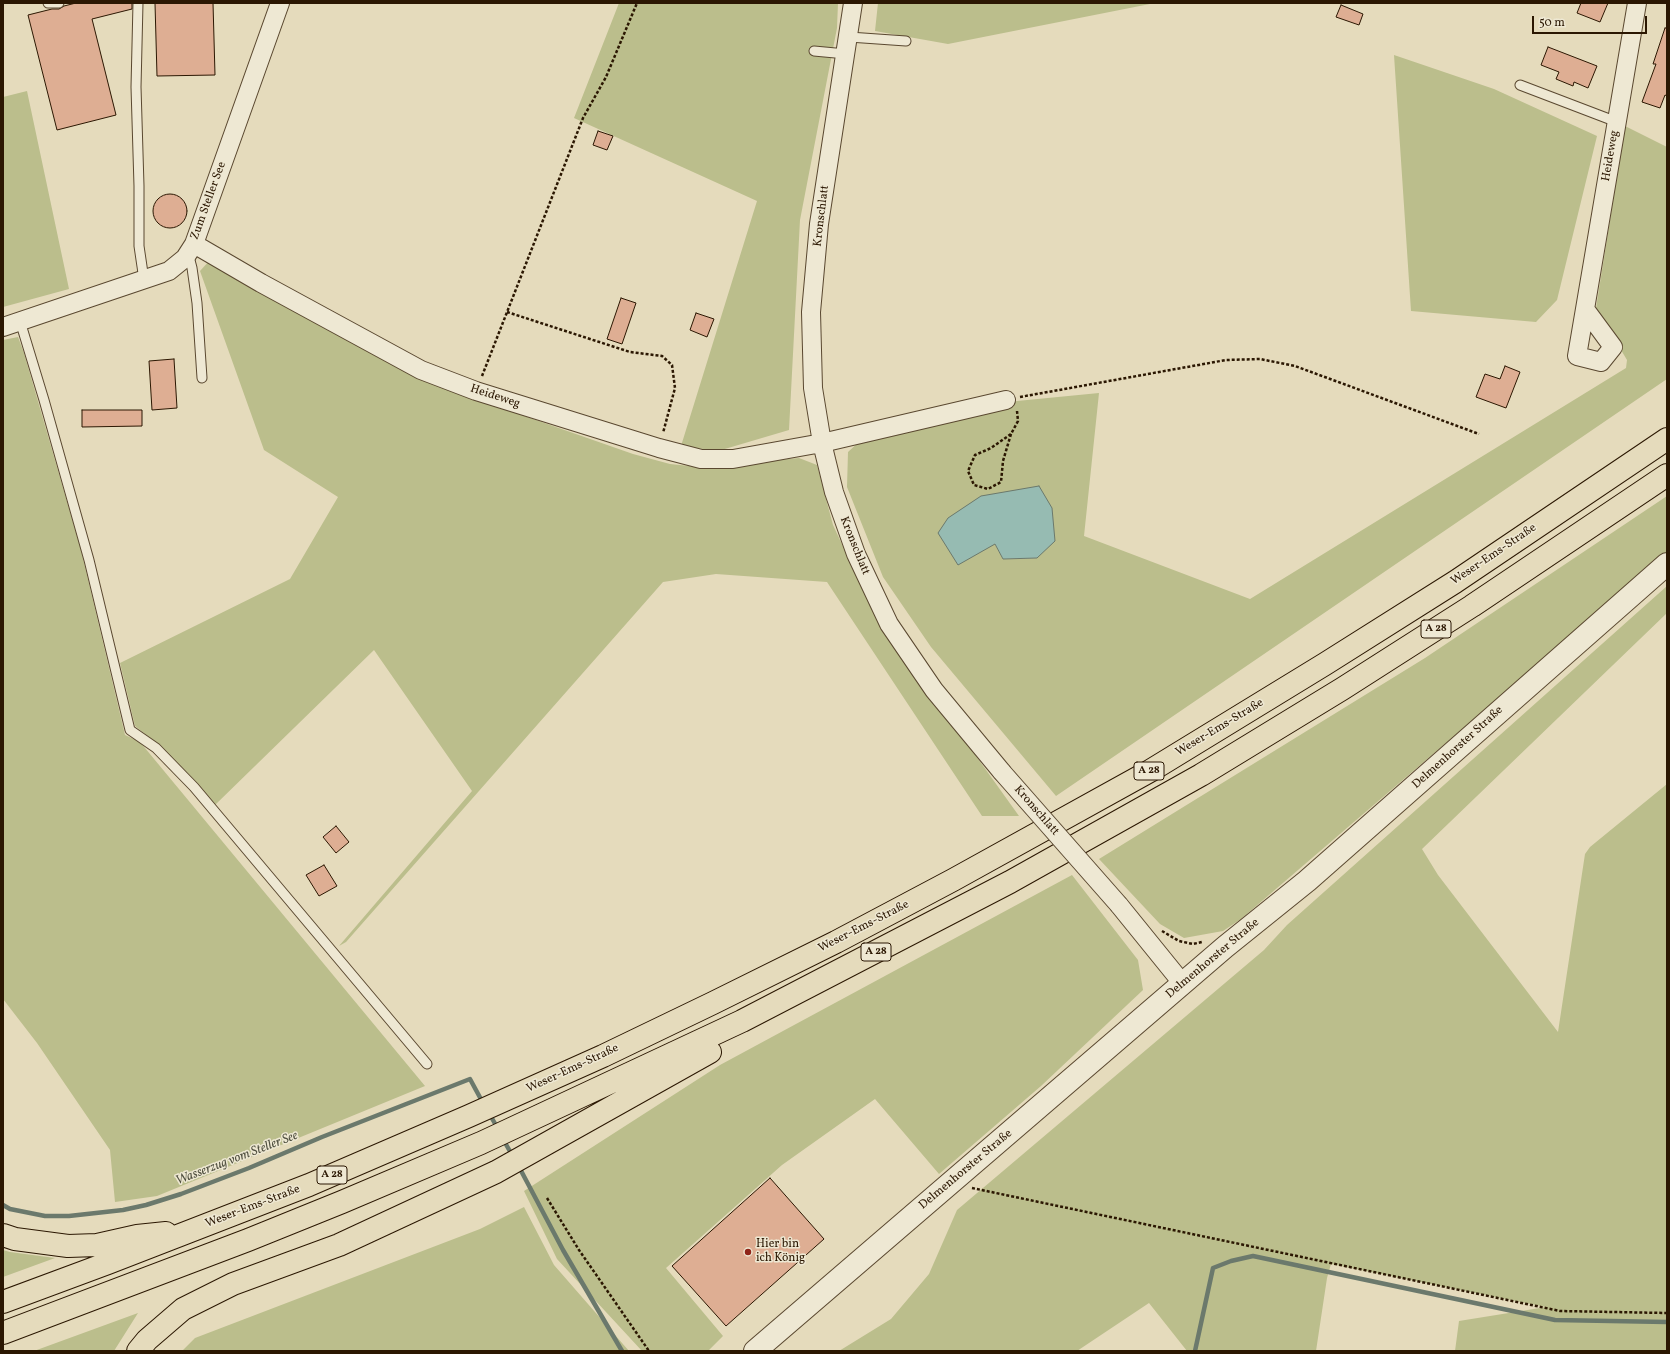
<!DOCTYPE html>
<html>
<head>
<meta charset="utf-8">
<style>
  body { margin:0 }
  #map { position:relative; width:1670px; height:1354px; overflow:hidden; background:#e5dbbc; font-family:Vollkorn,serif }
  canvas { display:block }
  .frame { position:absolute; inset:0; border:4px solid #2b1702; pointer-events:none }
  .scale { position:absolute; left:1532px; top:16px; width:115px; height:18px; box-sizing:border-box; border:2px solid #2b1702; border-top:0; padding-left:5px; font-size:12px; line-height:14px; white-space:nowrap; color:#2b1702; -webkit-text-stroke:3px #eee8d3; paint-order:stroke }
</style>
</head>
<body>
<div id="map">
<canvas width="1670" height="1354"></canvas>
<div class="frame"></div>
<div class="scale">50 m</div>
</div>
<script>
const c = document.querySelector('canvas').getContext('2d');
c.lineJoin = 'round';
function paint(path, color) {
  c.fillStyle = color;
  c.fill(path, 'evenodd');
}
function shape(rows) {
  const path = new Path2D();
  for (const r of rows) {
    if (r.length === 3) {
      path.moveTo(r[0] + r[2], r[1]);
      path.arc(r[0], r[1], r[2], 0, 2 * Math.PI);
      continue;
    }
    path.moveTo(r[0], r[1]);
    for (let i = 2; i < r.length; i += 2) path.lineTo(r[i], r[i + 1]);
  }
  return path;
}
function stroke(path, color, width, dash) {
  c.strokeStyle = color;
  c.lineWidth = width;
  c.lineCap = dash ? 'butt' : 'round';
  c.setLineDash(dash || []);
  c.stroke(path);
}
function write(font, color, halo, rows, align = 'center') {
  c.font = font + ' Vollkorn,serif';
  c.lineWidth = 3;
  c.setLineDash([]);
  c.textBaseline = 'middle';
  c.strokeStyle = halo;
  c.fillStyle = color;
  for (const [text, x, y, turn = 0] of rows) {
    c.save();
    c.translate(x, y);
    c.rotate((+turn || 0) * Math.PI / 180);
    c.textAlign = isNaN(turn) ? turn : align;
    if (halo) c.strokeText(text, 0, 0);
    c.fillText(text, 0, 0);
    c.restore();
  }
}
paint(shape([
  [619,3,838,3,837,28,800,220,789,430,718,451,681,446,757,201,574,118],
  [878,3,1155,3,948,44,875,31],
  [1394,55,1494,89,1597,136,1557,300,1536,322,1411,311],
  [27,91,69,289,3,307,3,97],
  [1625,126,1667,147,1667,379,1056,796,931,647,883,577,847,487,848,452,861,440,1017,401,1099,393,1084,536,1250,599,1626,368,1627,360,1596,308],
  [995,544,1037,558,1003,559],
  [210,260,416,378,633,454,670,464,699,467,799,458,817,465,833,525,875,615,1019,816,982,816,827,582,716,574,663,582,346,942,339,946,472,791,374,650,215,805,155,742,135,726,120,663,290,579,338,497,264,450,200,271],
  [18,337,24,353,81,550,125,735,140,742,425,1086,157,1196,115,1202,110,1150,37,1043,3,999,3,340],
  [1667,496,1667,553,1241,919,1223,931,1184,938,1160,924,1099,859,1425,658],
  [1667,586,1667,613,1422,849,1438,875,1558,1032,1585,854,1590,847,1667,784,1667,1351,1455,1351,1459,1321,1546,1307,1331,1264,1327,1278,1316,1351,1187,1351,1149,1303,1077,1351,839,1351,891,1319,929,1274,957,1210,1264,950,1287,925],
  [1072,875,1138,960,1143,990,1041,1086,939,1174,875,1099,782,1165,666,1268,723,1336,708,1351,642,1351,557,1259,524,1191,720,1065],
  [524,1207,554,1265,629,1351,182,1351,195,1338,480,1229],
  [3,1250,10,1252,55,1258,3,1277],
  [138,1313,114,1351,34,1351]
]), '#bbbe8c');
const water = shape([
  [1039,486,1052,508,1055,541,1037,558,1003,559,995,544,958,565,938,533,948,518,981,496,1039,486]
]);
paint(water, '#96bbb2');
stroke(water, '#6b796c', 1);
stroke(shape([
  [489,1113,498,1129],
  [503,1139,512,1155],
  [518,1165,563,1250,622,1351],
  [3,1205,10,1209,45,1216,69,1216,123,1210,146,1205,181,1194,249,1168,322,1137,470,1079,483,1103],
  [1195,1351,1213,1268,1231,1261,1253,1256,1555,1320,1667,1322]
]), '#6b796c', 4.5);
const building = shape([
  [76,3,132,3,132,9,92,19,116,115,57,130,28,15,52,9,59,9,64,6,76,3],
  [155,3,213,3,215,75,157,76,155,3],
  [1581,3,1608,3,1600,22,1577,13,1581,3],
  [1341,5,1363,14,1359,25,1336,17,1341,5],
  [1665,28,1667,28,1667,96,1665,95,1660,108,1642,102,1656,64,1653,64,1665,28],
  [1548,47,1597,66,1588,88,1574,82,1573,86,1556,79,1559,72,1541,65,1548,47],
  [598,131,613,136,607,150,593,145,598,131],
  [170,211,17],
  [621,298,636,303,622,344,607,339,621,298],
  [696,313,714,319,707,337,690,330,696,313],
  [174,359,177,408,152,410,149,361,174,359],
  [1505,366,1520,372,1506,408,1476,397,1485,374,1500,379,1505,366],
  [82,410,142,410,142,426,82,427,82,410],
  [336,826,349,842,336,853,323,837,336,826],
  [324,865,337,886,319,896,306,875,324,865],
  [770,1178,824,1239,726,1326,672,1266,770,1178]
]);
paint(building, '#deae93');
stroke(building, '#2b1702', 1);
const service = shape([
  [48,3,59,3],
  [138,3,136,87,139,186,139,246,144,280],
  [849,37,906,41],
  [814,51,846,54],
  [1520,85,1617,122],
  [188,253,192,268,197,303,202,378],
  [20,321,44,400,89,560,130,730,156,748,194,787,427,1064]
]);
const minor = shape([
  [853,3,819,224,811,312,813,388,822,443,834,492,856,554,889,624,934,690,1002,772],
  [194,244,261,283,421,370,476,391,659,448,701,459,733,459,822,443,1006,400],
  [1585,309,1613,347,1601,362,1577,356,1585,309,1637,3],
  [3,327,169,271,185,258,194,244,280,3],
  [1119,905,1183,984]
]);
const tertiary = shape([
  [755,1351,1225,947,1307,881,1667,564]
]);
const motorway = shape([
  [3,1235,15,1239,68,1246,97,1245,137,1236,166,1233],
  [3,1302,108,1263,309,1185,469,1116,603,1056,713,1003,836,942,953,880,1150,771,1325,664,1455,582,1667,439],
  [3,1333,248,1240,342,1202,481,1143,742,1021,1010,882,1201,775,1342,689,1472,606,1667,475],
  [138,1351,147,1340,183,1309,233,1284,339,1245,496,1172,710,1052]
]);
stroke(service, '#5a4830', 11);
stroke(minor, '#5a4830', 20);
stroke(tertiary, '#5a4830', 24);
stroke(motorway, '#2b1702', 24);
stroke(shape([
  [507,312,630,352,662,356,672,365,675,388,663,433],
  [482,376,583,118,606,77,637,3],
  [1020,397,1226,360,1260,359,1295,366,1479,434],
  [1011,434,1003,461,1001,482,988,489,974,485,968,471,975,455,991,448,1011,434,1018,421,1017,411],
  [1162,931,1179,941,1193,944,1202,942],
  [972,1188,1560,1311,1667,1313],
  [547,1198,579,1250,649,1351]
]), '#2b1702', 2.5, [3, 2]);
stroke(service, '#eee8d3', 9);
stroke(minor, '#eee8d3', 18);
stroke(tertiary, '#eee8d3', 22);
stroke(motorway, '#e5dbbc', 22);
const minorBridge = shape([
  [1002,772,1119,905]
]);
stroke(minorBridge, '#5a4830', 20, []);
stroke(minorBridge, '#eee8d3', 18);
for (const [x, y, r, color] of [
  [748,1252,4,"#8f2418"]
]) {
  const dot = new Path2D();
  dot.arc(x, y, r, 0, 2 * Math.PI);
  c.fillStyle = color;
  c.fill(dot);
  stroke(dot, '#eee8d3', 1.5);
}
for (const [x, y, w] of [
  [1436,629,30],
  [1149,771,30],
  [876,952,30],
  [332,1175,30]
]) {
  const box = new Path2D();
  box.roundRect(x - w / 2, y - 9, w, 18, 3);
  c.fillStyle = '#eee8d3';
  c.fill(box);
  stroke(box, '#2b1702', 1);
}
write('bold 11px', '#2b1702', null, [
  ["A 28",1436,629],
  ["A 28",1149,771],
  ["A 28",876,952],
  ["A 28",332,1175]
]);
write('12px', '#2b1702', '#eee8d3', [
  ["Heideweg",1611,156,-80],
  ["Zum Steller See",209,201,-70],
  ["Kronschlatt",822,216,-83],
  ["Heideweg",495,397,18],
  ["Kronschlatt",854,546,68],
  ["Weser-Ems-Straße",1494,555,-34],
  ["Weser-Ems-Straße",1220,728,-31],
  ["Delmenhorster Straße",1458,748,-42],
  ["Kronschlatt",1036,811,49],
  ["Weser-Ems-Straße",864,927,-27],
  ["Delmenhorster Straße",1213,959,-40],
  ["Weser-Ems-Straße",573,1069,-25],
  ["Delmenhorster Straße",966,1170,-40],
  ["Weser-Ems-Straße",253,1207,-21]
]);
write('12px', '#2b1702', '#eee8d3', [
  ["Hier bin",756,1245],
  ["ich König",756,1259]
], 'left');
write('italic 13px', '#505040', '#eee8d3', [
  ["Wasserzug vom Steller See",237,1159,-21]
]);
</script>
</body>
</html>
